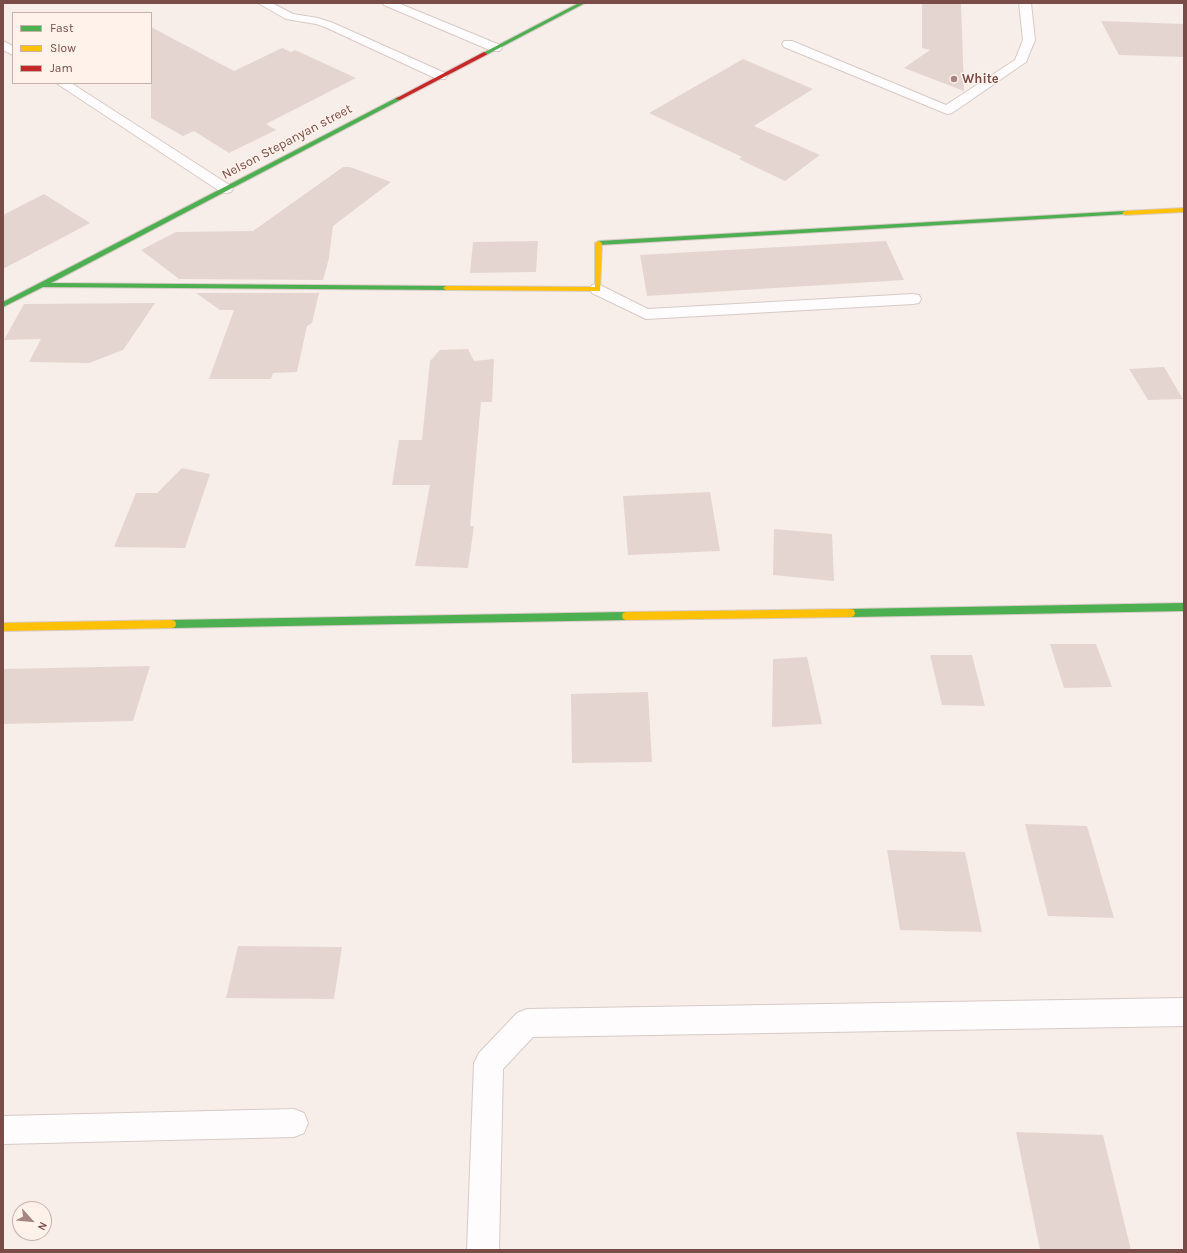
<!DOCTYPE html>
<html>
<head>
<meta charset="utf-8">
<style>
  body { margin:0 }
  #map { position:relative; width:1187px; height:1253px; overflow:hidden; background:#f8eee9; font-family:Karla,sans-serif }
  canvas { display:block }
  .frame { position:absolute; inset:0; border:4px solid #794c47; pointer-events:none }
  .legend { position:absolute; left:12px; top:12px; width:140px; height:72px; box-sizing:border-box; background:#fff2eb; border:1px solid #c9b0a9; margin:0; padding:5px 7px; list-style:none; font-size:12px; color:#794c47 }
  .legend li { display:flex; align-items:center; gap:8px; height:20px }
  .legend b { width:20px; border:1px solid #c9b0a9 }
  .north { position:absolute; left:12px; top:1201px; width:40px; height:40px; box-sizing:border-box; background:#fff2eb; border:1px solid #c9b0a9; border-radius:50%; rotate:117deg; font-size:11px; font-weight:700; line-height:16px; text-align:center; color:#794c47 }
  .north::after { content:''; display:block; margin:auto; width:14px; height:18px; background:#a58580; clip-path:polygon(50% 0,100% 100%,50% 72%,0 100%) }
</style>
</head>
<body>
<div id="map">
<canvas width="1187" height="1253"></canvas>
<div class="frame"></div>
<ul class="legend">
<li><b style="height:5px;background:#4caf50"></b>Fast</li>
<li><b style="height:5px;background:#ffc107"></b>Slow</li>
<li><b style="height:5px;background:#c62828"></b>Jam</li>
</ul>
<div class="north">N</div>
</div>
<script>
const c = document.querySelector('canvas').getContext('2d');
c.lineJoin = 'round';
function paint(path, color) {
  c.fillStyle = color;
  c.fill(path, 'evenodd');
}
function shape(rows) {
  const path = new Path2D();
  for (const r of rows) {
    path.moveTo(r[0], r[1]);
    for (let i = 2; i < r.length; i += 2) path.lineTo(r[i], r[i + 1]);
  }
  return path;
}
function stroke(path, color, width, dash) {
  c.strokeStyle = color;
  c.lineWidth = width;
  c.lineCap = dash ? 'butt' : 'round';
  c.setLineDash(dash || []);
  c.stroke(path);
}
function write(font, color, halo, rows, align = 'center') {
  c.font = font + ' Karla,sans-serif';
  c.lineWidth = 3;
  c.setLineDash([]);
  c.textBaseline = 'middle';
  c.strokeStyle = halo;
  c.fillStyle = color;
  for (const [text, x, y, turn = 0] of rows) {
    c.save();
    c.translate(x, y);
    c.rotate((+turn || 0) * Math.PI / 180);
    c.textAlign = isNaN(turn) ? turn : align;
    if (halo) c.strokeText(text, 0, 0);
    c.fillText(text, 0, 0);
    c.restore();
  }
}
paint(shape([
  [922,3,961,3,964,91,904,68,930,50,922,48],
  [1101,21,1184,24,1184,57,1119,55],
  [151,27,234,71,282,48,291,52,295,50,356,78,266,124,276,130,229,153,194,131,183,136,151,118],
  [743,59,813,89,754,126,820,155,785,181,739,159,742,157,649,113],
  [343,167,350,167,391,182,333,226,329,258,323,280,179,279,141,250,176,232,253,231],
  [44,194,90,223,3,269,3,215],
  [538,241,536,272,470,273,473,242],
  [886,241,904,280,647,296,640,255],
  [196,293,319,293,312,323,307,326,297,372,273,373,271,379,209,379,234,310,220,310],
  [155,303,123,350,89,363,29,362,41,339,4,340,24,304],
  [468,349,474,361,494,359,492,402,481,402,470,526,474,526,468,568,415,566,430,485,392,485,399,440,422,440,430,361,440,350],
  [1164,367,1183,399,1148,400,1129,369],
  [182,468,210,474,185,548,114,547,136,493,157,493],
  [710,492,720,551,628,555,623,496],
  [774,529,832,534,834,581,773,575],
  [1050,644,1096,644,1112,687,1064,688],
  [930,655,972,655,985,706,942,705],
  [807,657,822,724,772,727,773,659],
  [150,666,133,721,3,724,3,669],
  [648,692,652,762,572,763,571,694],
  [1025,824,1087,826,1114,918,1048,916],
  [887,850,965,852,982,932,900,930],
  [238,946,342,947,334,999,226,998],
  [1016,1132,1103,1135,1131,1250,1040,1250]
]), '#e5d5d1');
const lane = shape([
  [258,3,272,3,293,14,318,18,333,23,445,73,447,76,445,79,437,79,325,27,316,24,286,19,258,3],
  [382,3,398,3,500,45,502,48,500,51,492,51,384,5,382,3],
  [1019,3,1031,3,1035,40,1026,62,952,113,947,114,784,47,782,44,784,41,792,41,946,105,1015,60,1023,40,1019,3],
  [3,41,13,46,13,55,3,50,3,41],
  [56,83,71,83,231,186,233,189,231,192,226,193,221,192,56,83],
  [598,284,648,309,913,294,919,295,921,299,919,303,913,304,646,319,592,293,590,289,592,285,598,284],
  [294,1109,304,1113,308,1123,304,1133,294,1137,3,1144,3,1116,294,1109]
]);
const street = shape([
  [1184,998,1184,1026,533,1037,503,1069,499,1250,467,1250,474,1063,479,1053,517,1013,527,1009,1184,998]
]);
const fast = shape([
  [579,3,585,3,486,55,481,54,579,3],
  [398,97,400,98,400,100,51,283,446,286,448,286,448,290,43,287,3,307,3,302,398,97],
  [1125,211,1127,212,1127,214,599,245,596,243,599,241,1125,211],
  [1184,603,1184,611,851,617,848,616,847,613,848,610,851,609,1184,603],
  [626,612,629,613,630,616,629,619,626,620,172,628,169,627,168,624,169,621,172,620,626,612]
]);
const slow = shape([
  [1184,208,1184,212,1125,215,1122,213,1125,211,1184,208],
  [599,241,602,243,600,291,446,290,443,288,446,286,595,287,595,243,599,241],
  [851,609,854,610,855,613,854,616,851,617,626,620,623,619,622,616,623,613,626,612,851,609],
  [172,620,175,621,176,624,175,627,172,628,3,631,3,623,172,620]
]);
const jam = shape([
  [484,52,487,54,486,55,400,100,395,99,484,52]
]);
stroke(lane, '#d6cac6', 2);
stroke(street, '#d6cac6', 2);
stroke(fast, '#d9cac7', 2);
stroke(slow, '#d9cac7', 2);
stroke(jam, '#d9cac7', 2);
paint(lane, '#fefcfc');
paint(street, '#fefcfc');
paint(fast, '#4caf50');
paint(slow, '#ffc107');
paint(jam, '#c62828');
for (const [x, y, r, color] of [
  [954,79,4,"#a58580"]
]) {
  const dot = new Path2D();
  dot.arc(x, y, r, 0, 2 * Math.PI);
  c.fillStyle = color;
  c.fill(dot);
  stroke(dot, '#fff2eb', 1.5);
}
write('bold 13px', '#794c47', '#fff2eb', [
  ["White",962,79]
], 'left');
write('13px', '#794c47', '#fff2eb', [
  ["Nelson Stepanyan street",287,142,-28]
]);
</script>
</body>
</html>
